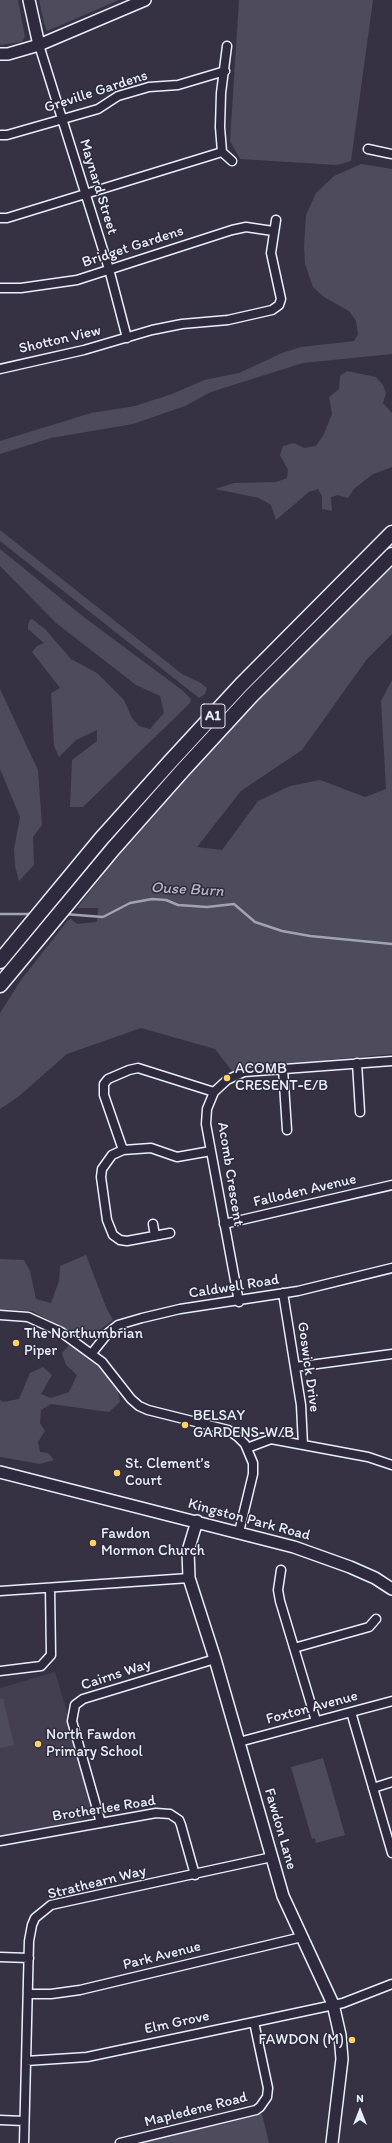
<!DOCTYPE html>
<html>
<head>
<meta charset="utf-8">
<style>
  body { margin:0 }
  #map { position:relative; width:392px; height:2143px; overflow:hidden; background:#363244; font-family:Itim,sans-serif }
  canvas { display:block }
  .north { position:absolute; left:340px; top:2091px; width:40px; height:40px; -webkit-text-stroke:3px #2f2a3d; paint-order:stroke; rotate:0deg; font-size:11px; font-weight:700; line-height:16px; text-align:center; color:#e8f1f8 }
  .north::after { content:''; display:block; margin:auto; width:14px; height:18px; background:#e8f1f8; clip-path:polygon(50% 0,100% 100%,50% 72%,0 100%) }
</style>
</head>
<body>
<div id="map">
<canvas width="392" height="2143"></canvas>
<div class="north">N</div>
</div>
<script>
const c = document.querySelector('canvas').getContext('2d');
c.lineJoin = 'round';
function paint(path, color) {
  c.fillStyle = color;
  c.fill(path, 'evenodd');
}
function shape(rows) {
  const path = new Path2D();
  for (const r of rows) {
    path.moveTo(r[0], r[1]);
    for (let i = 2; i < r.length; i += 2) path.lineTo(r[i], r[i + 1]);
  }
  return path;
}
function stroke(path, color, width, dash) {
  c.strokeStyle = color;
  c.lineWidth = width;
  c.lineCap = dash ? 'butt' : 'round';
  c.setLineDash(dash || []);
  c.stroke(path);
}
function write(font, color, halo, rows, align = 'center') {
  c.font = font + ' Itim,sans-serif';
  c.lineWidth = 3;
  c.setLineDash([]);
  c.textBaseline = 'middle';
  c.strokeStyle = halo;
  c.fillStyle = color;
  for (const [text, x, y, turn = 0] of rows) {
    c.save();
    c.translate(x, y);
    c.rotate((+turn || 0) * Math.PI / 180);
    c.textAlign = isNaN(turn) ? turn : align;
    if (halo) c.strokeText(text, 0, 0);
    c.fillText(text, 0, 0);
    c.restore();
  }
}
paint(shape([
  [55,1672,70,1721,91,1808,80,1821,0,1836,0,1688]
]), '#433f51');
paint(shape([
  [0,0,18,0,25,37,22,42,0,45],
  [39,0,119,0,47,31,44,23],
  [239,0,373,0,351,161,337,165,240,159,230,141],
  [361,164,392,169,392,354,303,363,211,392,185,406,133,424,51,438,0,454,0,441,91,413,135,406,172,394,204,380,239,373,282,353,301,347,354,341,358,334,356,321,349,311,324,297,313,287,305,264,304,245,306,215,316,193,334,176],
  [347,371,376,377,383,385,386,393,383,403,392,413,392,467,373,474,354,489,348,498,338,495,331,497,332,511,322,509,322,496,318,489,309,492,276,520,271,505,259,498,215,489,234,483,276,482,287,478,288,470,280,455,283,446,294,443,304,448,316,446,324,434,332,414,329,397,339,389,340,376],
  [0,530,182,674,201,683,207,688,205,694,199,698,0,541],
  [0,549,85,618,182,690,191,699,190,703,83,807,70,807,72,760,97,741,97,730,76,740,59,757,54,746,51,693,60,688,32,652,37,646,44,643,28,629,28,625,30,620,32,619,45,629,71,659,97,673,124,700,132,718,139,726,150,729,164,713,160,696,136,685,56,623,0,566],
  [392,567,392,634,367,659,302,750,241,791,197,847,222,850,258,801,290,786,320,780,365,797,386,789,381,701,392,680,392,1054,239,1068,232,1071,215,1049,141,1028,67,1054,18,1097,0,1109,0,1013,21,980,68,920,71,919,77,924,97,922,98,908,77,908,110,866,225,735,295,662],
  [0,689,38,770,42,825,33,837,34,865,19,881,15,866,14,849,20,817,0,769],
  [86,1255,106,1307,113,1320,86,1340,32,1311,0,1309,0,1259,24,1260,30,1271,36,1299,51,1303,59,1281,60,1266],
  [69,1345,99,1364,117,1387,120,1402,109,1412,51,1404,41,1410,40,1423,45,1431,38,1442,40,1452,48,1453,54,1460,40,1464,0,1457,0,1400,3,1402,19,1399,30,1373,43,1367,52,1375,41,1394,51,1398,69,1392,77,1375,66,1365,62,1353],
  [3,1698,14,1745,0,1748,0,1699],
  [323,1758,345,1835,316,1843,315,1838,312,1839,291,1767],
  [262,2114,269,2143,140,2143]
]), '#4d4b5c');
stroke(shape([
  [0,914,31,914],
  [64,914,103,917,130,903,152,899,166,900,178,905,207,907,234,904,255,922,282,931,310,936,392,944]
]), '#a0a4af', 2.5);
const minor = shape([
  [39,45,109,269,127,338],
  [227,46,221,93,220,127,222,152,232,161],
  [0,135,7,135,98,109,118,96,149,87,178,85,225,71],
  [368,149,392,154],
  [0,218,7,218,222,152],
  [0,288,21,288,77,280,232,230,246,227,273,231],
  [0,369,84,350,152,330,182,324,228,320,272,310,279,305,281,299,271,253,276,220],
  [357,1063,360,1112],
  [283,1069,287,1130],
  [123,1150,104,1095,104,1084,108,1079,129,1070,138,1068,214,1092],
  [153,1224,155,1236],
  [224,1224,392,1185],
  [170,1233,127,1241,120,1240,113,1235,107,1220,101,1177,102,1169,112,1155,123,1150,151,1148,177,1157,211,1151],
  [283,1293,301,1405,303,1445],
  [239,1302,206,1124,207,1109,214,1092,227,1080,244,1072,392,1061],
  [0,1315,28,1317,61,1332,102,1362,131,1399,139,1406,148,1410,228,1430,238,1437,245,1444,253,1463,253,1474,239,1532],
  [92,1353,108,1333,118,1325,142,1318,180,1309,298,1291,392,1268],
  [295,1367,392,1354],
  [247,1448,271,1439,368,1457,392,1465],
  [281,1570,278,1590,280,1601,316,1721],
  [0,1591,189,1578],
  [294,1648,369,1627,376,1619],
  [0,1671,41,1666,51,1655,50,1588],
  [351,1712,392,1853],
  [239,1742,392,1701],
  [373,1788,392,1782],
  [101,1823,72,1721,75,1705,83,1699,215,1659],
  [0,1841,156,1813,170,1814,179,1820,181,1825,195,1875],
  [0,1957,29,1958],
  [28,1994,51,1994,80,1990,302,1937],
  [26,2061,87,2057,254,2022,343,2003,392,1984],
  [0,2120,24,2121],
  [24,2143,29,1941,32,1925,35,1918,51,1905,60,1903,272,1857],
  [120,2143,256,2110,260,2107,267,2097,268,2088,254,2022]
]);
const tertiary = shape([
  [29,0,39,45],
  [0,54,8,54,39,45,145,0],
  [0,1472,294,1547,350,1567,375,1578,392,1589],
  [197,1521,188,1551,189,1578,215,1659,283,1896,333,2004,340,2035,342,2059,332,2143]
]);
const trunk = shape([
  [0,961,101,839,170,762,241,685,392,533],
  [0,985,113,849,182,771,251,696,392,555]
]);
stroke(minor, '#e8f1f8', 11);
stroke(tertiary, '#e8f1f8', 14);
stroke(trunk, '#e8f1f8', 17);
stroke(minor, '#2f2a3d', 8);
stroke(tertiary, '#2f2a3d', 11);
stroke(trunk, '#2f2a3d', 14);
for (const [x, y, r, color] of [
  [227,1078,4,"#ffd166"],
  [16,1343,4,"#ffd166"],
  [185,1425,4,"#ffd166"],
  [117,1473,4,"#ffd166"],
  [93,1543,4,"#ffd166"],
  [38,1744,4,"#ffd166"],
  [352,2040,4,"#ffd166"]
]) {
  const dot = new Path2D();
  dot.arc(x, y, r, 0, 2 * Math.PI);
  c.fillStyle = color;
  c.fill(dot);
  stroke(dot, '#2f2a3d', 1.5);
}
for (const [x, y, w] of [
  [213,716,24]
]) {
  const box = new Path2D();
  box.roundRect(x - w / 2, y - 12, w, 24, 3);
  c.fillStyle = '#2f2a3d';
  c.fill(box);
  stroke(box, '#e8f1f8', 1);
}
write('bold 14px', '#e8f1f8', null, [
  ["A1",213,716]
]);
write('15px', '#e8f1f8', '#2f2a3d', [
  ["Greville Gardens",96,92,-18],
  ["Maynard Street",98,187,73],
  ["Bridget Gardens",133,247,-18],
  ["Shotton View",60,340,-13],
  ["Acomb Crescent",230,1174,81],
  ["Falloden Avenue",305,1191,-13],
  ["Caldwell Road",234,1287,-9],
  ["Goswick Drive",308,1367,82],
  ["Kingston Park Road",249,1520,15],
  ["Cairns Way",116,1675,-18],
  ["Foxton Avenue",312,1708,-15],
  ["Brotherlee Road",104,1809,-9],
  ["Fawdon Lane",280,1829,74],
  ["Strathearn Way",97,1883,-14],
  ["Park Avenue",162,1956,-14],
  ["Elm Grove",177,2023,-12],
  ["Mapledene Road",196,2110,-14]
]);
write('15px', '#e8f1f8', '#2f2a3d', [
  ["ACOMB",235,1069],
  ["CRESENT-E/B",235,1086],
  ["The Northumbrian",24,1334],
  ["Piper",24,1351],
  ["BELSAY",193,1416],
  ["GARDENS-W/B",193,1433],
  ["St. Clement’s",125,1464],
  ["Court",125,1481],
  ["Fawdon",101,1534],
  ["Mormon Church",101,1551],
  ["North Fawdon",46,1735],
  ["Primary School",46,1752],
  ["FAWDON (M)",344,2040,"right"]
], 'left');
write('italic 16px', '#b2b7c2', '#2f2a3d', [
  ["Ouse Burn",187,890,3]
]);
</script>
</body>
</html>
